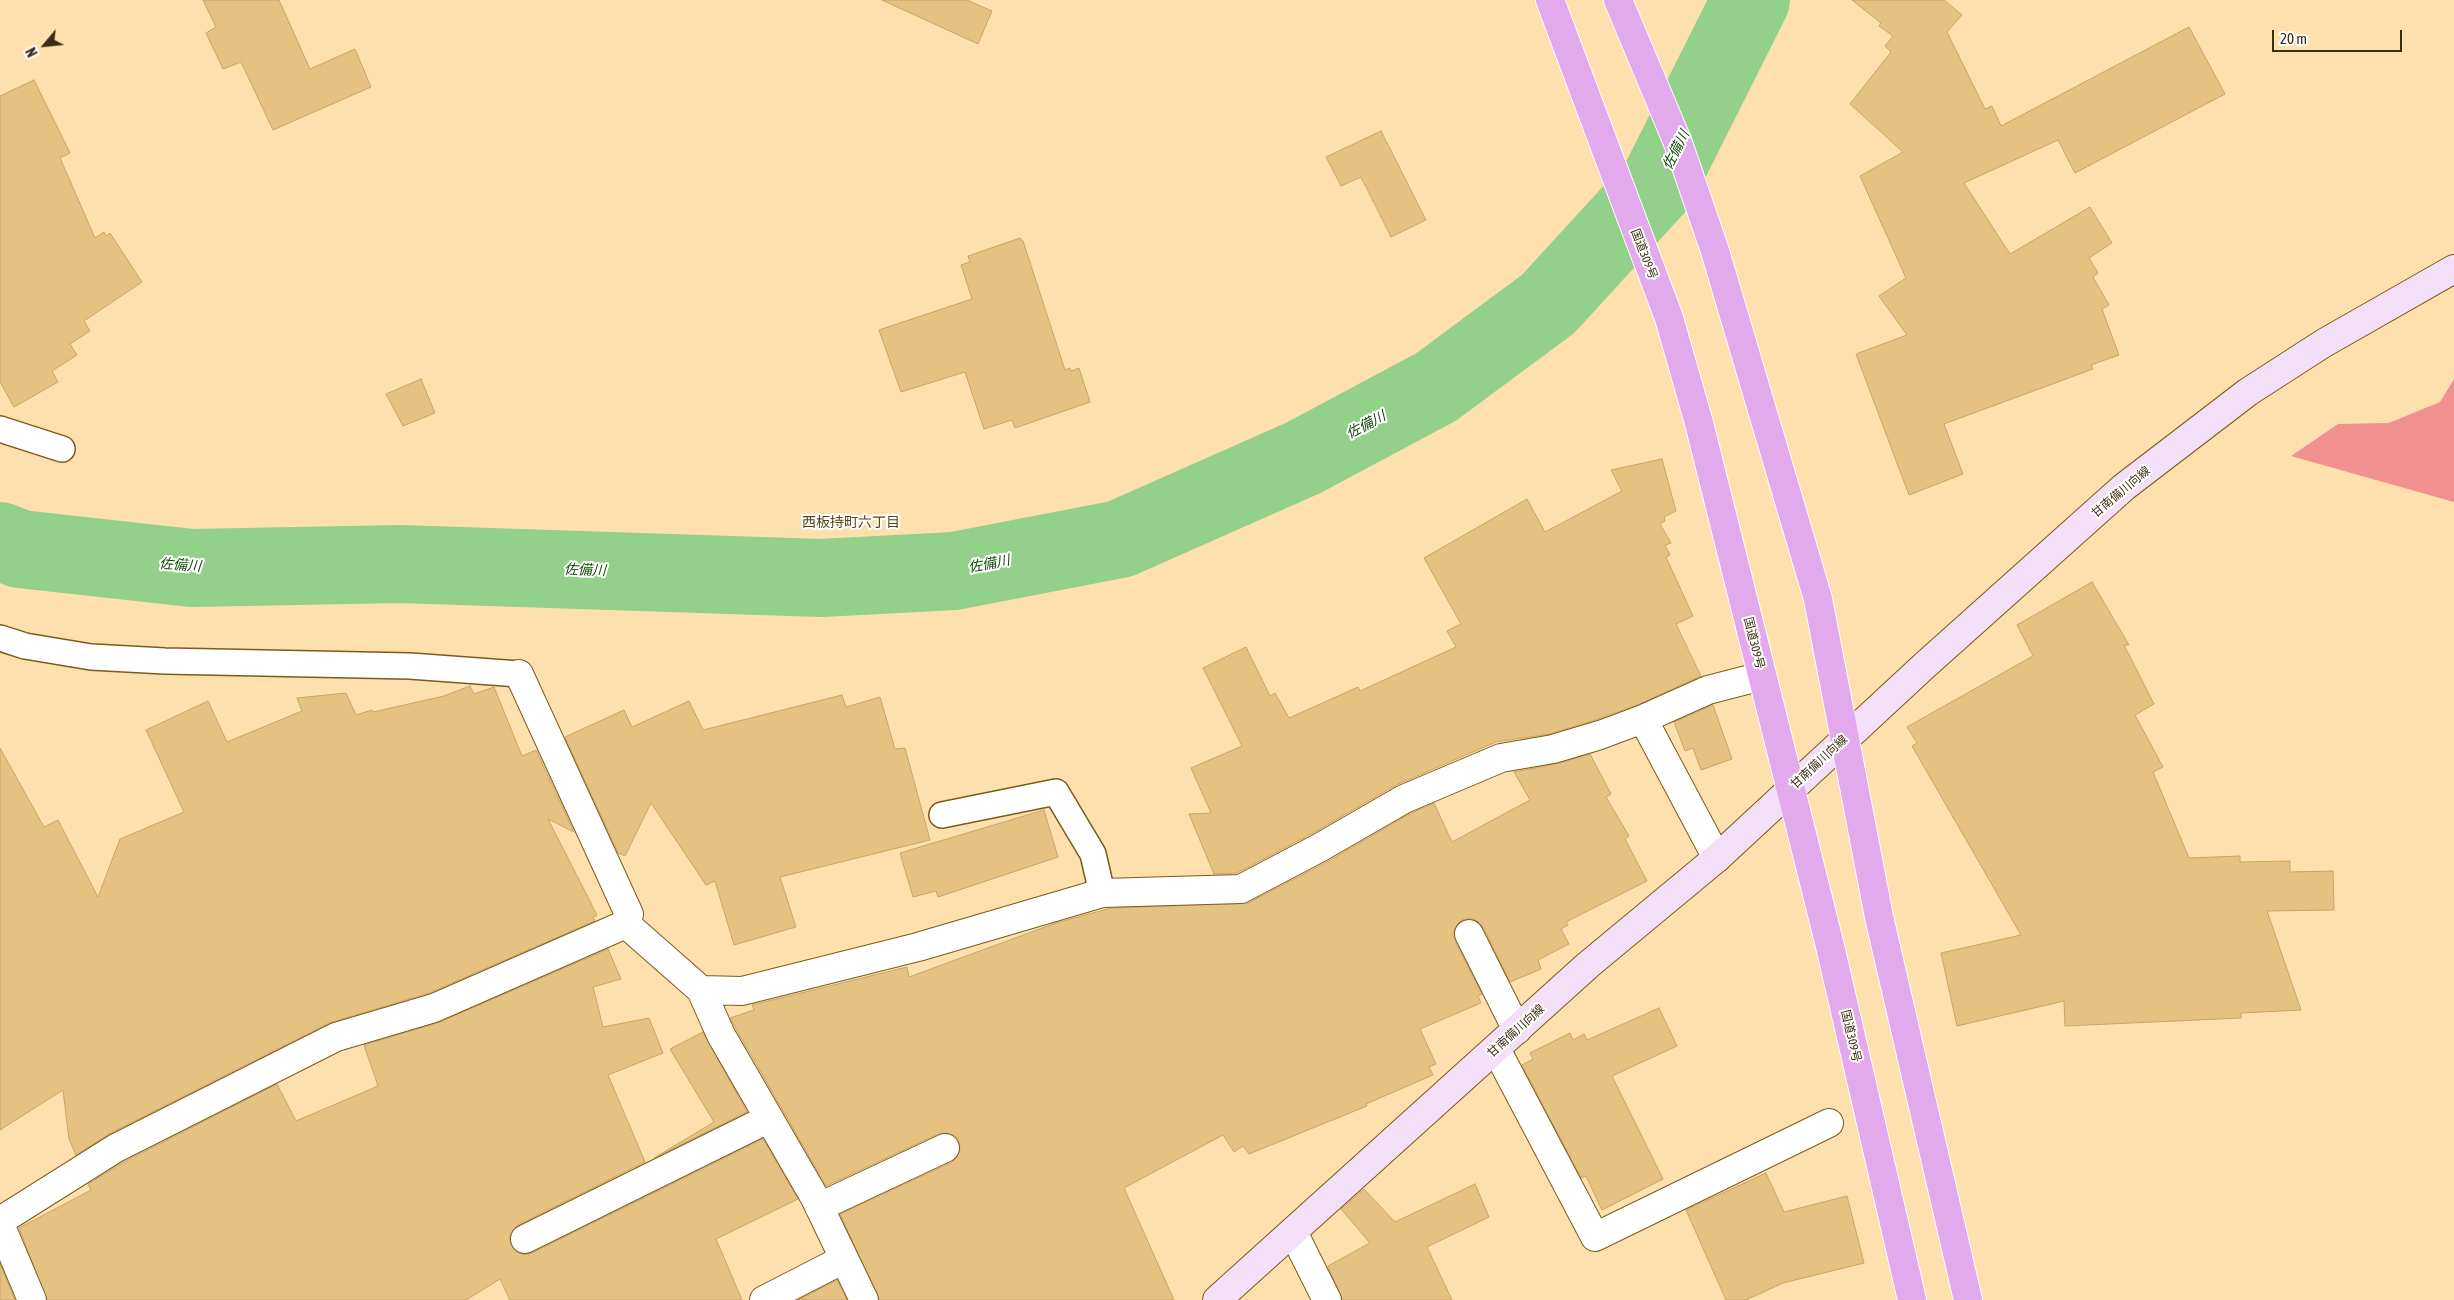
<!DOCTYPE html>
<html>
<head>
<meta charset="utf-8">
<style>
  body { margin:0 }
  #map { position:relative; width:2454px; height:1300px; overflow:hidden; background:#fde0ad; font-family:"Asap Condensed",sans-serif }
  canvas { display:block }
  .north { position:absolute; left:20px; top:20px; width:50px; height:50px; -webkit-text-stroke:4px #fff; paint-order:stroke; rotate:242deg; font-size:14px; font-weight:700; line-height:20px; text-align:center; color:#3b2d12 }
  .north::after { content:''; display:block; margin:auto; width:18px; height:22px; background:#3b2d12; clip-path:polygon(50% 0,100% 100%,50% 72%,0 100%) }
  .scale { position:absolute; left:2272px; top:30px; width:130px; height:22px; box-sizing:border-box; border:2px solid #3b2d12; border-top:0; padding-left:6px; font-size:15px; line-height:18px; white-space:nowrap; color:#3b2d12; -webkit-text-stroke:4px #fff; paint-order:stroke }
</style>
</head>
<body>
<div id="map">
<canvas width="2454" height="1300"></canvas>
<div class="north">N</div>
<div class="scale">20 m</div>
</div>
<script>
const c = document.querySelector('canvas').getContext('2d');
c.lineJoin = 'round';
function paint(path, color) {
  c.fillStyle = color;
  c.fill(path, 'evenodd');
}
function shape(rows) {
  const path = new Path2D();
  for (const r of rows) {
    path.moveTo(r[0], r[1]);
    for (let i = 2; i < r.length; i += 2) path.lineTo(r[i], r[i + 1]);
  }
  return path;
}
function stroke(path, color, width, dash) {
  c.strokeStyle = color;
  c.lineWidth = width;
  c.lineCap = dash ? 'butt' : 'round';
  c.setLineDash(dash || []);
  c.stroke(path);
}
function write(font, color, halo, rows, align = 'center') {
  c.font = font + ' "Asap Condensed","Noto Sans JP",sans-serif';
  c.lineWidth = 4;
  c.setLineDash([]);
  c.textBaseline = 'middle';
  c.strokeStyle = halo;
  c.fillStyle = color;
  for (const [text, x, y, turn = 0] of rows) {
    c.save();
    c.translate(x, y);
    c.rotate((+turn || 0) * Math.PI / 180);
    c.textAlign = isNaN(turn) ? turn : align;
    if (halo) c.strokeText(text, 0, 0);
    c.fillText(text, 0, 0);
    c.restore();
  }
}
paint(shape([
  [2454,379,2454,502,2291,456,2338,424,2389,423,2440,402]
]), '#f09190');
stroke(shape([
  [0,541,20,549,192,568,400,564,821,578,954,571,1120,539,1303,458,1436,387,1548,304,1659,183,1751,0]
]), '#93d089', 78);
const building = shape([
  [203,0,279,0,310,69,355,49,371,87,273,130,241,62,223,69,206,33,216,27,203,0],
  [882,0,967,0,992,11,978,44,882,0],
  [1852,0,1944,0,1962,15,1947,32,1985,109,1992,106,2001,126,2189,27,2225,94,2075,173,2058,140,1964,183,2010,254,2090,207,2112,243,2089,258,2098,273,2093,277,2109,305,2102,309,2119,355,2091,365,2093,369,1944,424,1963,474,1909,495,1856,354,1907,335,1879,296,1906,278,1860,176,1903,152,1850,104,1891,52,1885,46,1893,36,1879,26,1881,23,1852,0],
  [34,80,70,153,60,158,95,238,104,232,106,236,110,233,142,282,84,321,90,331,70,344,77,355,52,371,58,382,14,407,0,382,0,96,34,80],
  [1381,131,1426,220,1391,237,1361,177,1341,186,1326,157,1381,131],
  [1020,238,1023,241,1065,370,1070,368,1071,371,1079,368,1090,402,1015,428,1012,420,984,429,965,372,901,392,879,330,972,299,961,265,970,262,968,256,1020,238],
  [421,379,435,413,403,426,386,394,421,379],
  [1662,459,1676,511,1664,517,1665,521,1660,524,1671,543,1665,545,1670,555,1666,557,1693,616,1676,624,1701,676,1637,705,1595,720,1549,734,1496,742,1396,785,1311,834,1237,873,1214,874,1189,814,1211,813,1191,768,1242,746,1203,668,1246,647,1270,696,1275,693,1289,718,1358,687,1360,691,1456,647,1447,631,1461,624,1424,558,1527,499,1545,532,1622,491,1611,470,1662,459],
  [2092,582,2129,645,2124,645,2154,704,2135,715,2163,767,2153,772,2189,858,2240,856,2240,862,2290,861,2290,872,2333,871,2334,910,2267,911,2301,1010,2241,1013,2241,1018,2065,1026,2064,1001,1957,1026,1941,953,2021,935,1912,746,1917,743,1907,727,2033,656,2017,625,2092,582],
  [470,686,474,694,494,687,522,756,536,750,574,832,548,819,597,915,593,917,595,921,429,993,329,1023,109,1134,76,1155,69,1139,63,1090,0,1130,0,748,44,827,58,820,98,897,120,839,184,812,146,730,208,701,227,742,302,711,297,698,346,693,356,715,372,710,373,712,444,696,470,686],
  [842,695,846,707,880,697,895,749,905,748,930,840,780,877,796,927,734,945,715,881,706,885,651,803,625,856,618,853,565,737,624,710,632,727,689,701,703,730,842,695],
  [1713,705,1732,759,1701,770,1693,748,1685,751,1674,722,1713,705],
  [1590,754,1611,794,1606,797,1629,836,1625,839,1647,881,1566,922,1568,925,1561,929,1569,944,1538,960,1541,969,1510,982,1483,927,1477,921,1470,918,1462,920,1456,926,1453,934,1455,941,1482,994,1478,996,1481,1003,1420,1029,1436,1064,1429,1067,1433,1075,1366,1104,1367,1106,1249,1154,1243,1146,1234,1152,1223,1135,1124,1188,1174,1300,879,1300,840,1214,952,1162,957,1157,960,1150,959,1141,954,1135,947,1133,938,1134,826,1186,730,1018,754,1010,752,1005,907,967,909,977,1056,923,1111,908,1248,903,1327,862,1411,813,1434,803,1452,842,1530,800,1514,772,1556,764,1590,754],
  [1044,810,1058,857,938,897,936,891,913,897,900,853,1044,810],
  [608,949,621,979,593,987,603,1027,649,1018,663,1053,608,1075,645,1162,518,1225,512,1231,509,1238,511,1245,517,1252,524,1255,532,1253,763,1139,798,1199,716,1239,742,1300,510,1300,500,1279,466,1300,47,1300,19,1228,91,1190,88,1184,124,1162,277,1084,296,1121,378,1086,364,1045,440,1022,608,949],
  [1659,1008,1677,1046,1612,1076,1663,1179,1602,1210,1586,1176,1581,1178,1522,1065,1533,1059,1530,1053,1570,1033,1573,1040,1584,1034,1587,1040,1659,1008],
  [703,1032,747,1112,654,1158,714,1122,670,1049,703,1032],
  [1766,1173,1784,1212,1847,1196,1864,1263,1783,1283,1746,1300,1726,1300,1686,1210,1766,1173],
  [1475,1184,1489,1217,1427,1247,1452,1300,1342,1300,1328,1266,1370,1243,1341,1209,1364,1189,1395,1222,1475,1184],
  [0,1264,15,1300,0,1300,0,1264],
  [837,1280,847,1300,798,1300,837,1280]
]);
paint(building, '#e5c182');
stroke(building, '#c8a566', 1);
const service = shape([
  [0,429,62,449],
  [0,638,25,646,91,657,165,661,410,666,519,674],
  [942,815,1056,792,1093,854,1102,893]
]);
const minor = shape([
  [1643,719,1717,858],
  [626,924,701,990,721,1035,815,1198,864,1300],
  [1469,934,1517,1030],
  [701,990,742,991,918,947,1102,893,1241,889,1319,848,1404,799,1501,758,1553,749,1600,735,1643,719,1708,690,1762,676],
  [1496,1049,1595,1237,1829,1123],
  [819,1207,945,1148],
  [0,1221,116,1148,336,1037,434,1008,626,924,629,914,519,674],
  [0,1224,32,1300],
  [1293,1232,1327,1300],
  [525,1239,768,1119],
  [764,1300,844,1259]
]);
const secondary = shape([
  [1217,1300,1588,965,1717,858,1924,666,2124,487,2248,392,2324,343,2454,269]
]);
const trunk = shape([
  [1550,0,1669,318,1699,423,1830,946,1912,1300],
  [1618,0,1678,143,1715,251,1818,599,1879,917,1968,1300]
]);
stroke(service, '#7c5b19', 28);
stroke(minor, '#7c5b19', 30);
stroke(secondary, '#7c5b19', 30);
stroke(trunk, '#fff', 30);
stroke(service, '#fff', 25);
stroke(minor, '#fff', 28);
stroke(secondary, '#f4dff8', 28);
stroke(trunk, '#e2aaec', 28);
write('12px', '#3b2d12', '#fff', [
  ["国道309号",1644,254,69],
  ["甘南備川向線",2121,492,-40],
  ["国道309号",1754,643,76],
  ["甘南備川向線",1819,762,-43],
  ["甘南備川向線",1516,1031,-42],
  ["国道309号",1851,1036,77]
]);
write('italic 14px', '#114d06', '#fff', [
  ["佐備川",1676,150,-63],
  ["佐備川",1366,425,-28],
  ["佐備川",989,564,-11],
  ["佐備川",180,565,4],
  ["佐備川",585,570,2]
]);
write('14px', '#5c4412', '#fff', [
  ["西板持町六丁目",851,523]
]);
</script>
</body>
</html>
